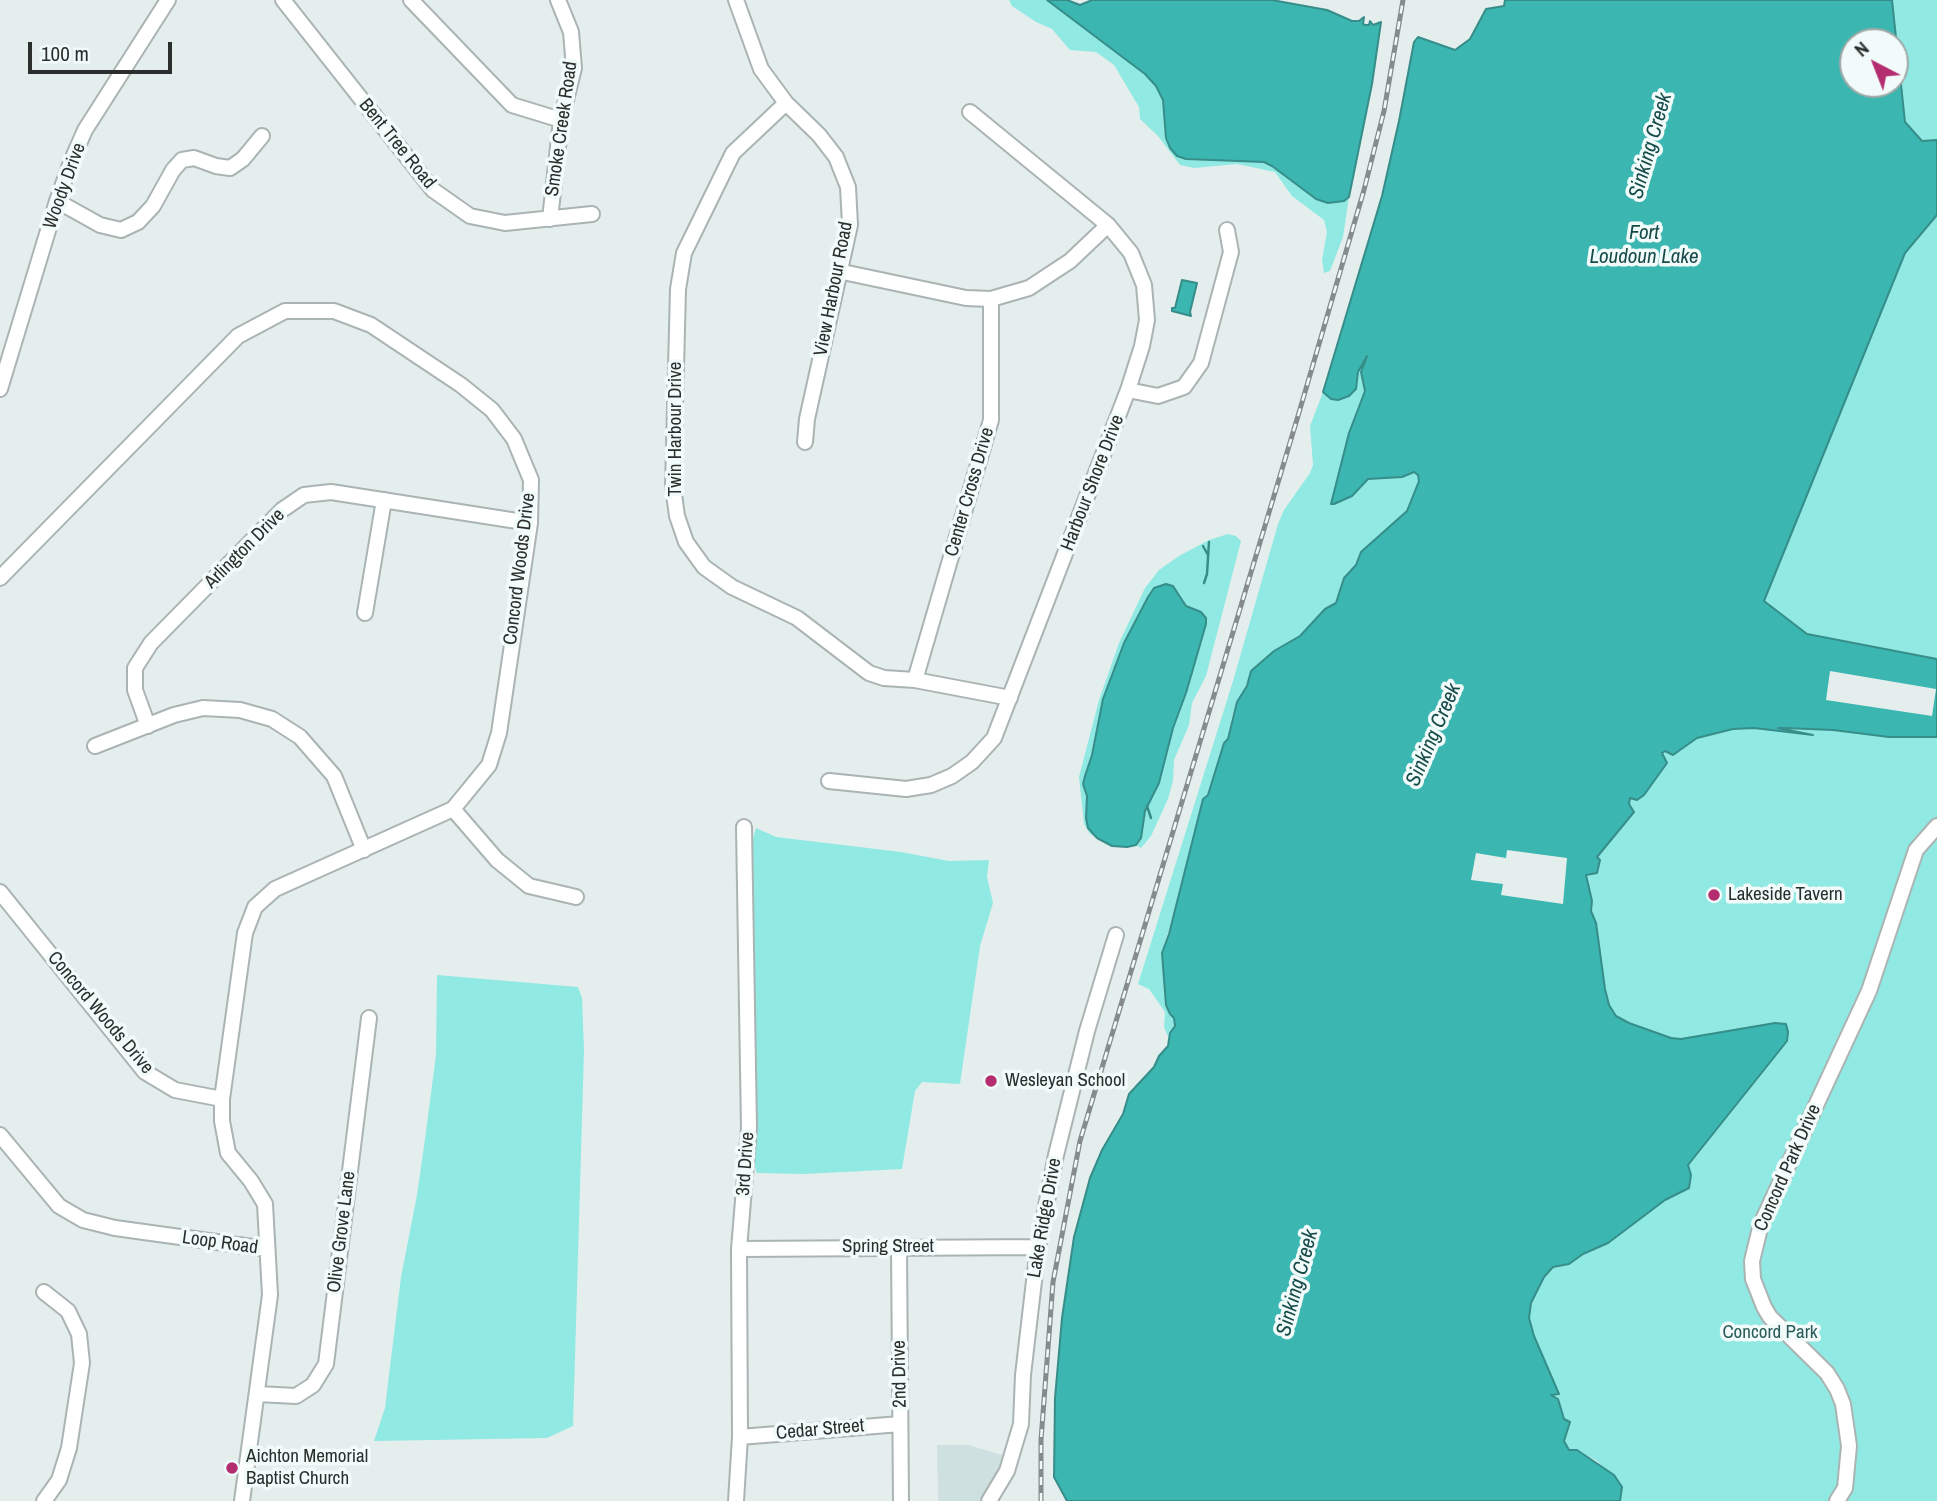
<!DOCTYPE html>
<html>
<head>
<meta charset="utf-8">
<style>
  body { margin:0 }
  #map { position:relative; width:1937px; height:1501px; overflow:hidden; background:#e4eeed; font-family:"Archivo Narrow",sans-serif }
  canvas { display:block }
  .north { position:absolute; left:1839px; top:28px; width:70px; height:70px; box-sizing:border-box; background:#f1fbfa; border:2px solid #a1a9a8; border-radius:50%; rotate:318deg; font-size:19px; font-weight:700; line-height:28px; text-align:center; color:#2a2e2d }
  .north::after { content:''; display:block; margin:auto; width:24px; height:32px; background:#b42d6f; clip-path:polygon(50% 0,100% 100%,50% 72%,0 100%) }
  .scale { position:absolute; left:28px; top:42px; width:144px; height:32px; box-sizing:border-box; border:4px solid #2a2e2d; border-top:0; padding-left:9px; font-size:21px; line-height:24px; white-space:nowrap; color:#2a2e2d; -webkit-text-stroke:5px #f1fbfa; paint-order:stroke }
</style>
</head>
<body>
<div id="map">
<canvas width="1937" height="1501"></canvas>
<div class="north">N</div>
<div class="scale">100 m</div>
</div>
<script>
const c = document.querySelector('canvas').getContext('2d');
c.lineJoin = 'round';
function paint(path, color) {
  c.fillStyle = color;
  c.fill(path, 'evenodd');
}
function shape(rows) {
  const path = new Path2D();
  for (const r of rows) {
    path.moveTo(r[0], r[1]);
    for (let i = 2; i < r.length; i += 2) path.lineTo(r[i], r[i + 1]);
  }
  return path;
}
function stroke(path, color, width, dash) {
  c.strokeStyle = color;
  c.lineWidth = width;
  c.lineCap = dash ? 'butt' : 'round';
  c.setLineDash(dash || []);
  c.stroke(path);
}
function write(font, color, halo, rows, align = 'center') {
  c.font = font + ' "Archivo Narrow",sans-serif';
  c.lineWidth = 7;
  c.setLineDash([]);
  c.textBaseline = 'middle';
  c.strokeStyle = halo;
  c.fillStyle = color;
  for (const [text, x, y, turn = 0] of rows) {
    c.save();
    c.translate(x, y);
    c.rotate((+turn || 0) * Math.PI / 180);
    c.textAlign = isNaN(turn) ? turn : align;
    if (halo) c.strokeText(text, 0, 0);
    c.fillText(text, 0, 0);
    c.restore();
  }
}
paint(shape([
  [937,1445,968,1445,1009,1457,983,1501,938,1501]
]), '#cee1e0');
paint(shape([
  [1009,0,1047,0,1145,74,1156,86,1163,100,1166,138,1186,159,1264,162,1272,166,1300,188,1344,201,1349,197,1343,237,1330,271,1324,273,1322,260,1327,232,1324,220,1292,196,1275,172,1237,164,1194,168,1180,165,1158,136,1140,119,1139,107,1114,65,1096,52,1070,50,1052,29,1036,22,1012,6],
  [1892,0,1937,0,1937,140,1922,141,1905,122],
  [1937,215,1937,659,1807,634,1764,601,1905,253],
  [1367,356,1362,381,1366,387,1365,391,1349,433,1331,503,1360,489,1367,479,1402,477,1414,472,1418,475,1419,480,1416,494,1407,511,1361,552,1356,565,1344,578,1336,603,1325,609,1300,636,1274,651,1251,671,1247,686,1237,702,1232,717,1228,739,1224,743,1162,953,1170,1014,1174,1018,1175,1026,1169,1039,1164,1027,1165,1012,1149,989,1138,984,1233,681,1278,524,1284,510,1310,473,1313,465,1310,426,1323,392,1331,399,1356,389,1358,372],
  [1228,534,1236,536,1241,541,1206,676,1192,703,1189,725,1174,760,1173,781,1168,799,1151,836,1141,848,1136,845,1141,838,1145,811,1159,783,1173,728,1186,693,1194,662,1196,612,1186,606,1180,595,1130,634,1124,643,1083,784,1087,796,1086,819,1098,838,1090,834,1084,824,1079,777,1099,700,1119,643,1145,588,1159,570,1179,556,1209,540],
  [1688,728,1784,728,1833,730,1889,737,1937,737,1937,1501,1620,1501,1622,1487,1597,1461,1577,1450,1569,1450,1564,1440,1570,1422,1564,1419,1558,1399,1549,1395,1559,1393,1534,1336,1529,1318,1531,1303,1544,1277,1553,1267,1569,1264,1583,1254,1608,1243,1665,1200,1689,1188,1691,1175,1688,1165,1705,1143,1684,1045,1622,1026,1602,994,1582,869,1642,770],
  [756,828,776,837,901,852,949,861,989,860,987,877,993,903,980,946,960,1084,922,1082,915,1091,902,1169,804,1174,757,1173,753,1161,752,841],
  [437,975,578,987,582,998,584,1050,573,1426,547,1438,374,1441,385,1408,401,1277,417,1195,425,1139,436,1055]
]), '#91e9e3');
const water = shape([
  [1047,0,1067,0,1080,5,1092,0,1272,0,1327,10,1352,21,1359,21,1364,17,1363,24,1365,25,1369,25,1370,21,1373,25,1381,22,1372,84,1349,197,1344,201,1328,203,1316,199,1272,166,1264,162,1186,159,1177,156,1170,148,1166,138,1163,100,1156,86,1145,74,1047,0],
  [1505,0,1892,0,1905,122,1922,141,1937,140,1937,215,1905,253,1764,601,1807,634,1937,659,1937,737,1889,737,1833,730,1784,728,1778,728,1813,735,1754,728,1733,729,1697,738,1673,755,1665,751,1662,753,1667,763,1644,795,1637,800,1630,798,1629,804,1634,812,1597,857,1600,860,1597,873,1586,875,1592,901,1591,911,1596,923,1605,989,1609,1005,1616,1016,1629,1023,1671,1038,1681,1039,1775,1023,1786,1024,1788,1032,1787,1041,1688,1165,1691,1175,1689,1188,1665,1200,1608,1243,1583,1254,1569,1264,1553,1267,1544,1277,1531,1303,1529,1318,1534,1336,1559,1394,1551,1395,1558,1399,1564,1419,1570,1422,1564,1441,1569,1450,1577,1450,1614,1475,1622,1487,1620,1501,1067,1501,1054,1477,1055,1398,1062,1318,1074,1237,1090,1178,1102,1150,1123,1114,1129,1094,1154,1067,1159,1056,1168,1046,1170,1033,1175,1026,1174,1018,1170,1014,1166,1005,1162,953,1169,934,1203,799,1208,795,1224,743,1228,739,1237,702,1247,686,1251,671,1274,651,1300,636,1325,609,1336,603,1344,578,1356,565,1361,552,1407,511,1419,481,1418,475,1414,472,1402,477,1368,479,1352,496,1334,504,1331,504,1349,433,1365,391,1361,372,1367,356,1358,372,1356,389,1349,396,1338,400,1331,399,1323,392,1382,196,1399,121,1414,42,1418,37,1455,50,1470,39,1486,9,1504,6,1505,0],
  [1853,42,1895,42,1895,84,1853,84,1853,42],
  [1182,280,1197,283,1190,312,1191,316,1172,311,1172,308,1175,308,1182,280],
  [1166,584,1173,586,1186,606,1201,612,1206,618,1206,624,1186,693,1173,728,1159,783,1145,811,1141,838,1136,845,1127,847,1112,846,1097,838,1088,828,1086,818,1087,796,1083,784,1085,776,1092,755,1103,699,1124,643,1148,597,1154,588,1166,584]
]);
paint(water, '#3bb6b0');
stroke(water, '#368d89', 2);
paint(shape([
  [1830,671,1936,689,1932,716,1826,700],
  [1507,850,1567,858,1563,904,1501,895,1503,884,1471,880,1476,853,1506,858]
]), '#e4eeed');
stroke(shape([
  [1203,546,1208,555],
  [1204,583,1207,574,1209,542],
  [1147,806,1151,818]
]), '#368d89', 2.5);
const minor = shape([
  [283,0,433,190,470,216,505,223,592,214],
  [411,0,512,105,561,120],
  [736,0,761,69,786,103,819,135,836,157,848,187,850,225,807,419,805,442],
  [786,103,733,153,684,253,678,289,673,487,677,516,686,542,704,567,732,587,797,618,869,673,884,678,915,680,1010,698],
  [57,201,100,225,121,230,138,222,153,206,173,170,182,160,194,158,216,166,230,168,243,159,262,136],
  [550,219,561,120,574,68,571,32,558,0],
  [838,271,966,298,991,299,1029,288,1070,261,1108,225],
  [0,389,57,201,71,162,85,130,168,0],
  [1128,390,1158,396,1184,387,1201,363,1231,252,1227,230],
  [0,578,238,336,285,311,334,311,371,325,461,385,492,410,514,439,531,480,530,523,499,733,489,765,453,809,275,889,255,907,245,933,222,1099,222,1121,228,1153,251,1181,265,1204,270,1295,242,1501],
  [365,613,384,500],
  [915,680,991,420,991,299],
  [148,726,135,690,135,668,151,643,282,510,304,495,331,492,530,523],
  [95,746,174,715,203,708,240,710,272,719,300,737,334,776,364,850],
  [829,781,906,789,931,785,952,776,972,762,994,738,1128,390,1142,346,1147,320,1144,285,1131,253,1108,225,970,112],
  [453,809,497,860,529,886,576,897],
  [0,892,145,1072,175,1090,222,1099],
  [0,1135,59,1206,83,1220,115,1228,267,1249],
  [899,1247,901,1501],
  [739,1249,1038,1247],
  [44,1292,68,1311,79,1334,82,1363,69,1448,59,1480,44,1501],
  [258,1394,296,1396,313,1385,326,1364,369,1018],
  [740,1437,900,1424],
  [736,1501,740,1437,739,1249,749,1128,744,827],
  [989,1501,1007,1471,1021,1424,1023,1375,1038,1247,1056,1155,1087,1031,1116,935],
  [1837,1501,1845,1488,1849,1446,1843,1404,1837,1389,1827,1373,1770,1317,1764,1307,1753,1279,1752,1261,1761,1224,1869,991,1916,850,1937,826]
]);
stroke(minor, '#aab4b3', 18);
stroke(minor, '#fff', 14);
const rail = shape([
  [1041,1501,1041,1440,1053,1282,1080,1141,1298,416,1364,190,1384,111,1403,0]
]);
stroke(rail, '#858c8b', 5);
stroke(rail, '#f1fbfa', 2.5, [8]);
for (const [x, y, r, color] of [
  [1714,895,7,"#b42d6f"],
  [991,1081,7,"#b42d6f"],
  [232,1468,7,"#b42d6f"]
]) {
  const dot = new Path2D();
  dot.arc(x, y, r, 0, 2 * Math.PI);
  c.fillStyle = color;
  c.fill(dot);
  stroke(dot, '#f1fbfa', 2.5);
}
write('19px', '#2a2e2d', '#f1fbfa', [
  ["Smoke Creek Road",562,129,-82],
  ["Bent Tree Road",397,144,51],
  ["Woody Drive",65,186,-70],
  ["View Harbour Road",834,289,-79],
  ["Twin Harbour Drive",676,429,-90],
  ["Harbour Shore Drive",1093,483,-69],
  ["Center Cross Drive",970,492,-74],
  ["Arlington Drive",245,549,-45],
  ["Concord Woods Drive",520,569,-83],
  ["Concord Woods Drive",100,1013,50],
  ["3rd Drive",746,1164,-86],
  ["Concord Park Drive",1788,1168,-66],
  ["Lake Ridge Drive",1045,1218,-80],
  ["Olive Grove Lane",342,1232,-83],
  ["Loop Road",220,1243,8],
  ["Spring Street",888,1247],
  ["2nd Drive",900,1374,-91],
  ["Cedar Street",820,1430,-5]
]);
write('19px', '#2a2e2d', '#f1fbfa', [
  ["Lakeside Tavern",1728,895],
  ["Wesleyan School",1005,1081],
  ["Aichton Memorial",246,1457],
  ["Baptist Church",246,1479]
], 'left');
write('19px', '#295b58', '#f1fbfa', [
  ["Concord Park",1770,1333]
]);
write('italic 21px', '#174b49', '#f1fbfa', [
  ["Sinking Creek",1651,146,-74],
  ["Fort",1644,233],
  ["Loudoun Lake",1644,257],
  ["Sinking Creek",1434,735,-67],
  ["Sinking Creek",1298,1283,-75]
]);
</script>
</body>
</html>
